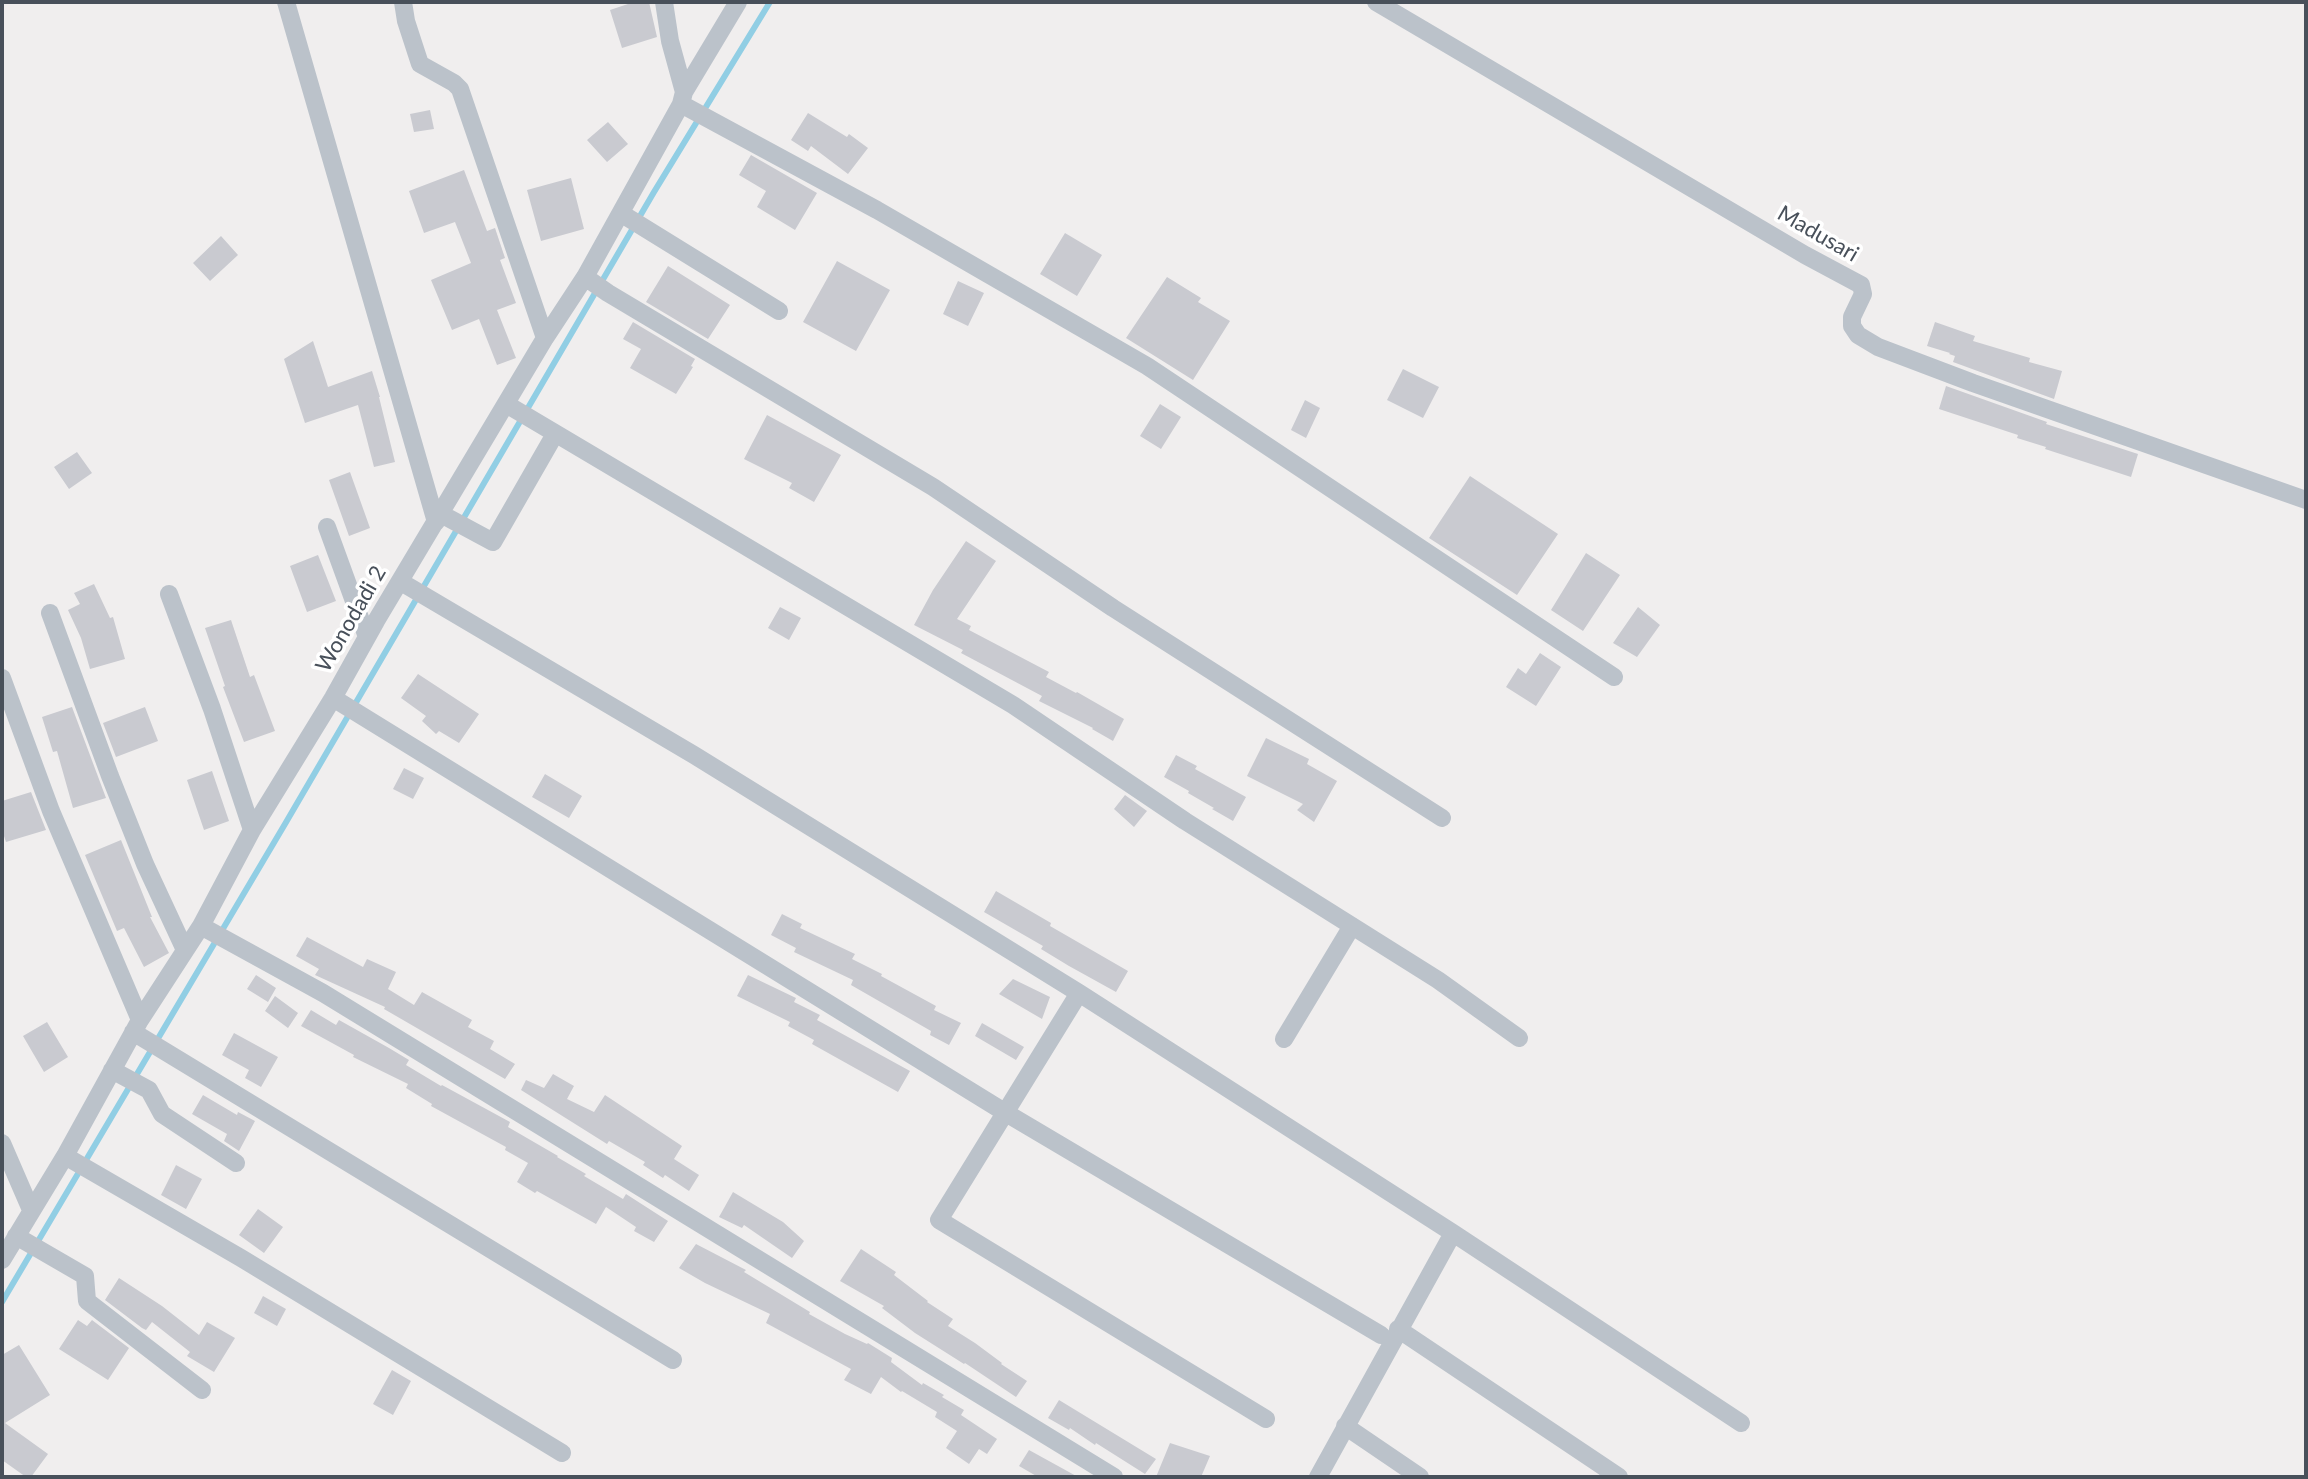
<!DOCTYPE html>
<html>
<head>
<meta charset="utf-8">
<style>
  body { margin:0 }
  #map { position:relative; width:2308px; height:1479px; overflow:hidden; background:#f0eeee; font-family:Lato,sans-serif }
  canvas { display:block }
  .frame { position:absolute; inset:0; border:4px solid #48505a; pointer-events:none }
</style>
</head>
<body>
<div id="map">
<canvas width="2308" height="1479"></canvas>
<div class="frame"></div>
</div>
<script>
const c = document.querySelector('canvas').getContext('2d');
c.lineJoin = 'round';
function shape(rows) {
  const path = new Path2D();
  for (const r of rows) {
    path.moveTo(r[0], r[1]);
    for (let i = 2; i < r.length; i += 2) path.lineTo(r[i], r[i + 1]);
  }
  return path;
}
function stroke(path, color, width, dash) {
  c.strokeStyle = color;
  c.lineWidth = width;
  c.lineCap = dash ? 'butt' : 'round';
  c.setLineDash(dash || []);
  c.stroke(path);
}
function paint(path, color) {
  c.fillStyle = color;
  c.fill(path, 'evenodd');
}
function write(font, color, halo, rows, align = 'center') {
  c.font = font + ' Lato,sans-serif';
  c.lineWidth = 7;
  c.setLineDash([]);
  c.textBaseline = 'middle';
  c.strokeStyle = halo;
  c.fillStyle = color;
  for (const [text, x, y, turn = 0] of rows) {
    c.save();
    c.translate(x, y);
    c.rotate((+turn || 0) * Math.PI / 180);
    c.textAlign = isNaN(turn) ? turn : align;
    if (halo) c.strokeText(text, 0, 0);
    c.fillText(text, 0, 0);
    c.restore();
  }
}
stroke(shape([
  [2,1302,285,824,654,192,770,2]
]), '#91cee4', 6);
paint(shape([
  [634,2,649,2,657,37,622,48,610,10],
  [430,110,434,129,414,132,410,114],
  [808,113,847,137,849,134,868,148,848,174,811,146,808,151,791,140],
  [608,122,628,144,607,162,587,140],
  [751,155,817,193,795,230,757,207,766,191,739,175],
  [464,170,487,231,495,228,505,258,500,260,516,303,497,310,516,358,497,365,479,319,452,330,431,280,471,263,455,222,424,233,409,191],
  [571,178,584,229,541,241,527,190],
  [1065,233,1102,255,1077,296,1040,274],
  [221,236,238,255,210,281,193,263],
  [837,261,890,290,856,351,803,322],
  [668,266,730,305,708,339,646,302],
  [1167,277,1201,298,1198,302,1230,321,1193,380,1126,338],
  [958,281,984,293,968,326,943,314],
  [633,322,695,359,691,366,693,367,676,394,630,368,641,349,623,339],
  [1935,322,1975,336,1973,341,2030,358,2029,362,2062,371,2054,399,1953,362,1955,356,1949,354,1950,353,1927,346],
  [313,341,328,387,372,371,380,397,379,397,395,462,374,467,358,405,305,423,284,359],
  [1403,369,1439,387,1423,418,1387,400],
  [1946,386,2047,422,2046,424,2138,454,2131,477,2045,449,2046,447,2017,438,2018,435,1939,409],
  [1305,400,1320,408,1306,438,1291,430],
  [1160,404,1181,417,1161,449,1140,436],
  [767,415,841,455,814,502,789,488,792,483,744,459],
  [77,452,92,473,69,489,54,467],
  [350,472,370,528,349,536,329,480],
  [1470,476,1558,534,1517,595,1429,538],
  [966,541,996,561,957,619,971,626,969,630,1049,672,1046,677,1076,693,1077,692,1124,719,1113,741,1092,729,1093,728,1039,701,1042,696,961,653,963,650,914,625,933,590],
  [1586,553,1620,575,1583,631,1551,610],
  [318,555,336,601,307,612,290,566],
  [94,584,110,618,113,617,125,659,90,669,81,638,68,610,80,604,74,593],
  [780,607,801,618,789,640,768,628],
  [1638,607,1660,625,1637,657,1613,643],
  [231,620,250,677,254,675,275,731,244,742,223,687,225,686,205,628],
  [1540,653,1561,667,1536,706,1506,687,1518,668,1526,674],
  [418,674,479,714,459,743,439,731,436,734,422,721,426,716,401,698],
  [72,707,106,798,73,808,57,751,53,752,42,717],
  [145,707,158,741,116,757,103,723],
  [1266,738,1309,759,1307,764,1337,781,1314,822,1297,810,1303,804,1247,776],
  [1176,755,1197,766,1195,769,1246,797,1233,821,1212,809,1214,808,1188,793,1189,791,1164,777],
  [404,768,424,778,413,799,393,789],
  [212,771,229,821,204,830,187,780],
  [545,774,582,796,569,818,532,797],
  [31,792,46,830,6,842,2,830,2,801],
  [1125,795,1147,811,1134,827,1114,809],
  [121,840,152,917,150,917,169,953,144,967,124,928,117,931,85,855],
  [996,891,1051,923,1050,926,1128,971,1116,992,1069,966,1041,949,1043,946,984,912],
  [782,914,802,924,800,928,855,954,852,959,882,974,881,976,936,1006,934,1010,961,1023,949,1045,930,1035,931,1031,851,985,853,980,794,952,796,948,771,935],
  [307,937,363,967,367,959,396,972,388,989,414,1005,422,992,472,1020,468,1027,494,1041,490,1049,515,1064,505,1079,384,1009,385,1007,315,975,319,969,296,956],
  [256,975,276,988,268,1002,247,989],
  [748,975,796,998,794,1002,820,1015,817,1020,910,1071,898,1092,812,1044,814,1040,788,1026,790,1022,737,996],
  [1013,979,1050,997,1042,1019,999,994],
  [275,996,298,1013,288,1028,265,1011],
  [311,1010,336,1025,339,1020,389,1048,409,1060,406,1065,441,1086,442,1085,510,1122,508,1127,558,1156,557,1157,586,1174,584,1176,623,1199,626,1194,668,1221,654,1242,634,1231,636,1227,606,1207,596,1224,537,1191,535,1193,517,1182,528,1163,505,1150,506,1147,431,1106,432,1104,406,1088,408,1084,353,1057,354,1055,301,1026],
  [47,1022,68,1057,44,1072,23,1036],
  [982,1023,1024,1047,1016,1060,975,1036],
  [234,1033,278,1057,261,1087,245,1078,249,1070,222,1055],
  [553,1074,574,1086,567,1099,594,1112,605,1095,682,1146,674,1159,699,1175,689,1191,665,1175,663,1178,643,1165,645,1162,609,1141,607,1144,521,1090,526,1080,544,1088],
  [203,1095,237,1115,238,1112,255,1121,239,1151,224,1141,227,1134,192,1114],
  [176,1165,202,1179,186,1209,161,1195],
  [733,1192,783,1222,804,1241,792,1258,744,1225,742,1228,719,1217],
  [258,1209,283,1227,264,1253,239,1235],
  [696,1244,746,1270,744,1272,810,1312,809,1314,845,1334,867,1344,868,1343,892,1358,891,1362,922,1385,923,1383,944,1395,942,1397,964,1410,961,1415,997,1439,987,1454,979,1449,969,1464,946,1448,957,1431,935,1417,937,1412,902,1391,901,1392,881,1377,871,1394,844,1380,851,1369,766,1323,770,1314,705,1283,679,1268],
  [861,1249,896,1272,894,1275,928,1301,927,1302,953,1319,948,1326,975,1343,1002,1363,1001,1364,1027,1381,1016,1397,965,1363,964,1364,915,1333,882,1308,884,1306,840,1281],
  [119,1278,162,1306,199,1335,207,1322,235,1338,214,1372,187,1356,190,1352,152,1322,146,1330,142,1328,105,1300],
  [263,1296,286,1309,277,1326,254,1313],
  [78,1320,87,1326,92,1320,129,1348,108,1380,59,1349],
  [19,1345,50,1395,5,1423,48,1454,31,1477,26,1477,2,1460,2,1355],
  [392,1370,411,1381,393,1415,373,1404],
  [1059,1400,1156,1459,1145,1474,1096,1443,1095,1445,1070,1428,1069,1430,1048,1418],
  [1170,1443,1210,1456,1201,1477,1156,1477],
  [1029,1450,1078,1477,1038,1477,1019,1466]
]), '#c9cad0');
stroke(shape([
  [286,2,436,522],
  [403,2,406,21,420,64,454,83,460,89,545,338],
  [664,2,670,41,684,92],
  [1376,2,1805,255,1861,285,1863,294,1852,317,1852,326,1858,335,1878,347,1973,383,2306,500],
  [681,104,877,210,1147,366,1614,677],
  [622,214,779,311],
  [585,277,608,293,933,487,1113,608,1442,818],
  [506,404,1013,705,1185,821,1438,980,1519,1038],
  [441,514,493,542,555,434],
  [327,527,367,637],
  [401,582,694,755,1079,993,1453,1233,1741,1423],
  [169,594,212,709,252,830],
  [50,613,110,776,145,864,184,948],
  [2,678,51,811,140,1020],
  [333,698,1006,1113,1381,1335],
  [201,926,323,993,1114,1477],
  [1079,993,939,1220,1266,1419],
  [133,1032,673,1360],
  [1284,1039,1352,926],
  [112,1070,149,1090,162,1114,236,1163],
  [2,1143,31,1210],
  [65,1156,241,1258,562,1453],
  [16,1236,85,1276,87,1301,202,1390],
  [2,1260,65,1156,140,1020,201,926,252,830,333,698,376,621,545,338,585,277,681,104,684,92,738,2],
  [1398,1329,1619,1477],
  [1345,1426,1420,1477],
  [1318,1477,1453,1233]
]), '#bbc2ca', 18);
write('22px', '#48505a', '#fff', [
  ["Madusari",1818,234,30],
  ["Wonodadi 2",351,619,-60]
]);
</script>
</body>
</html>
